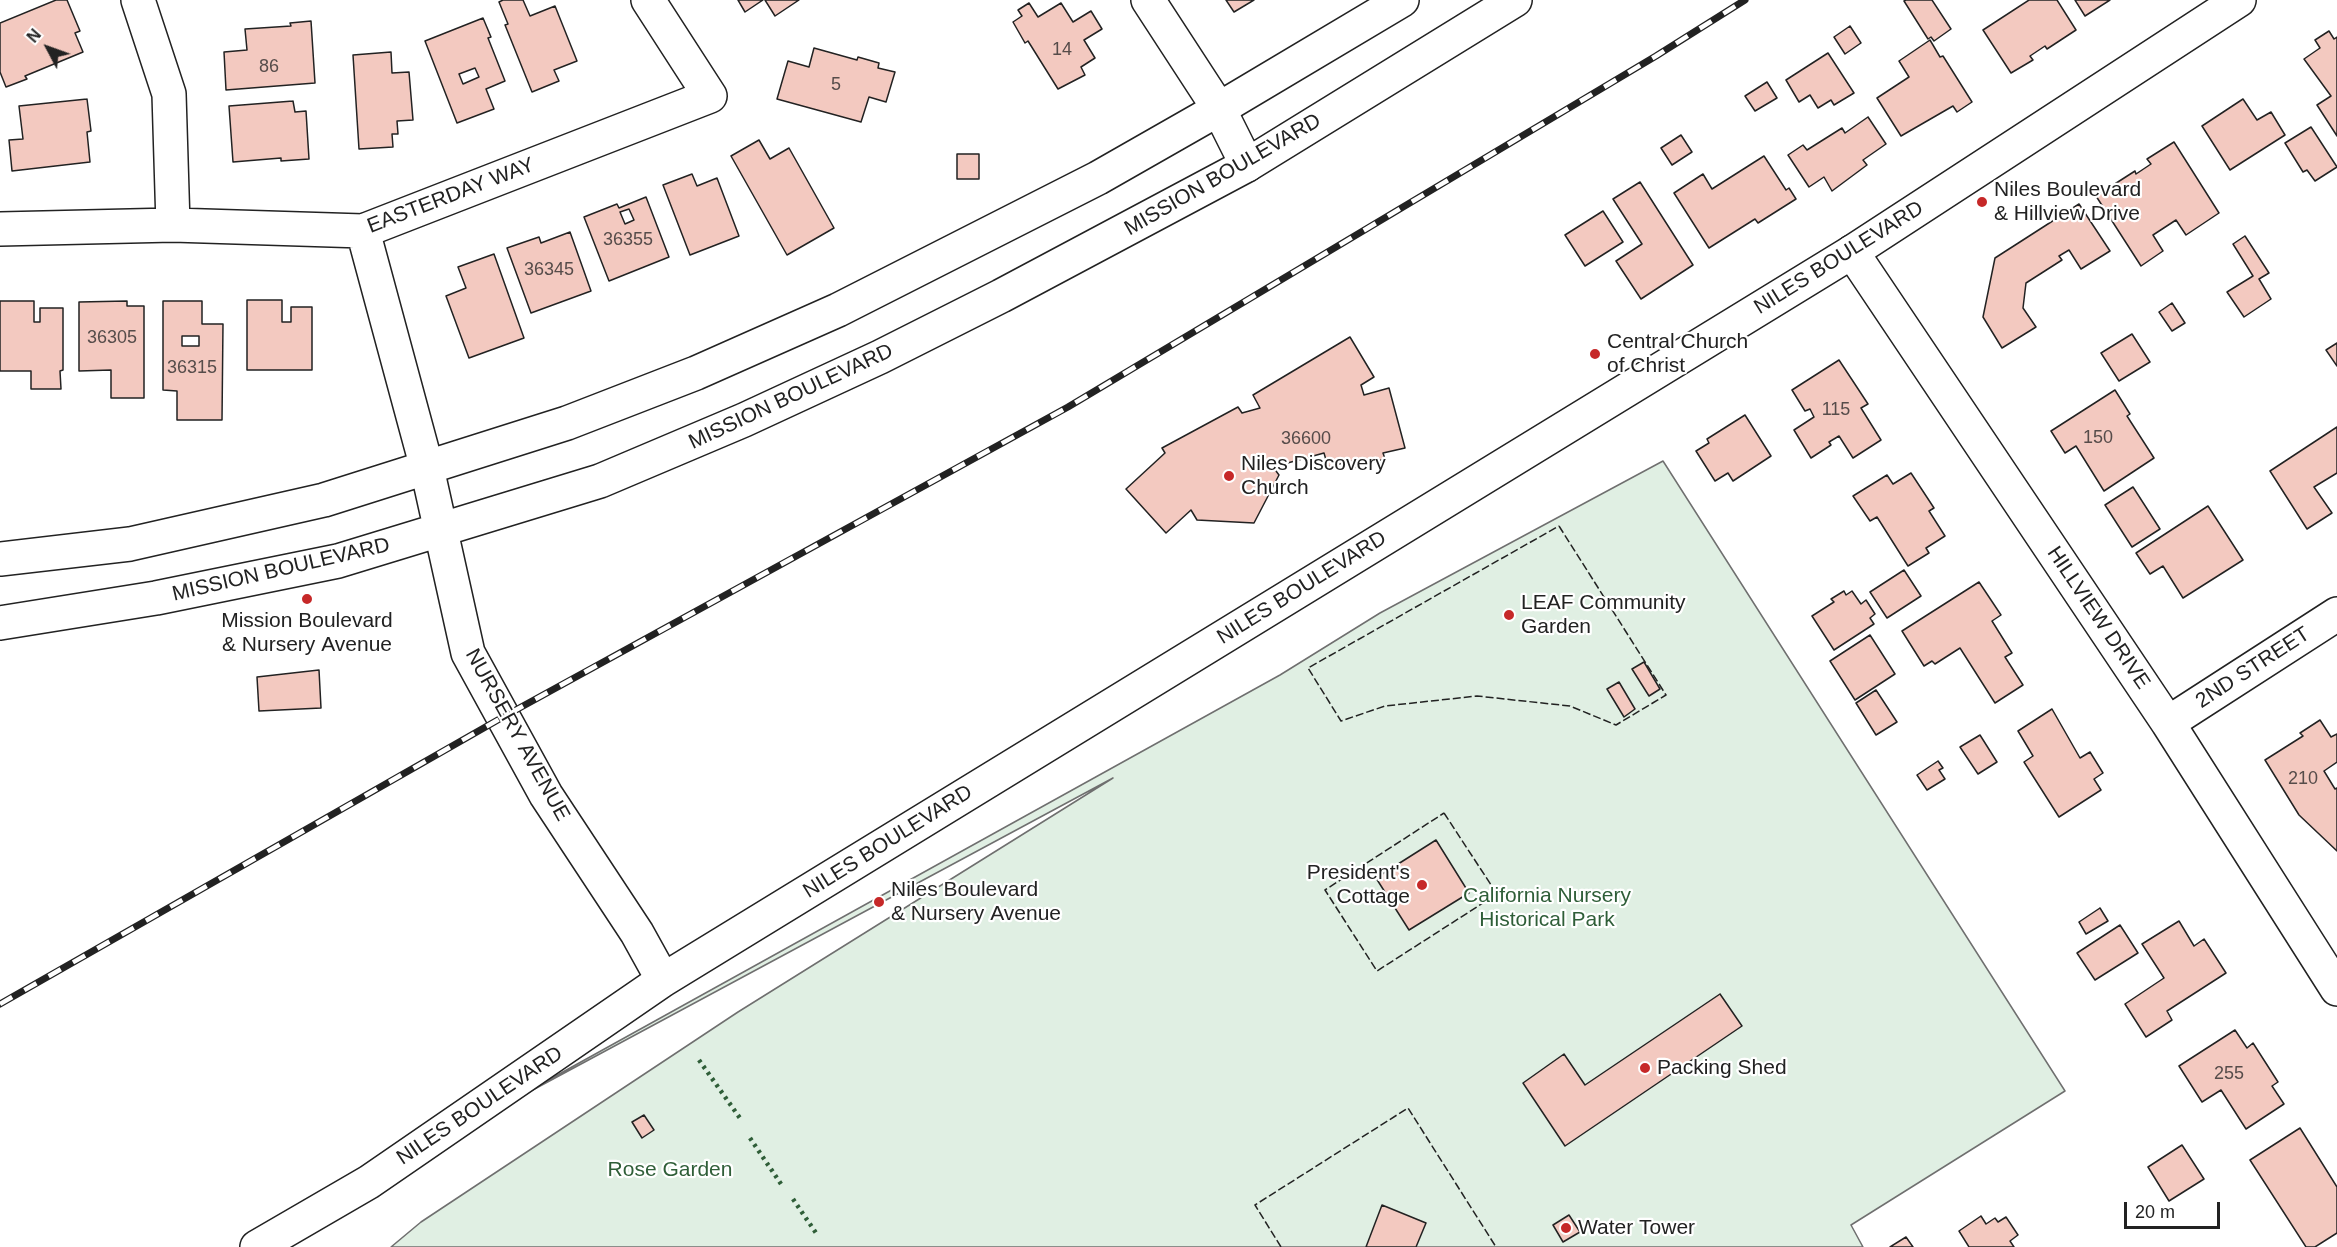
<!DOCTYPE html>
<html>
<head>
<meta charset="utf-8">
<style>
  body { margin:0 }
  #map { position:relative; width:2337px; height:1247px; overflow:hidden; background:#fff; font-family:Arial,sans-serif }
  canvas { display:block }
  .north { position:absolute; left:18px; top:18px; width:60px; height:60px; -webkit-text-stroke:4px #fff; paint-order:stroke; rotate:311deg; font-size:16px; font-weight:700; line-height:24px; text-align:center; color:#222 }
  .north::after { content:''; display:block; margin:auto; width:21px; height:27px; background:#222; clip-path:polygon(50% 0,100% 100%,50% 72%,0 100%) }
  .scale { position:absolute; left:2124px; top:1202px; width:96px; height:27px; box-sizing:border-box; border:3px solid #222; border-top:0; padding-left:8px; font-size:18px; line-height:21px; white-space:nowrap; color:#222; -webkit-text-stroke:4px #fff; paint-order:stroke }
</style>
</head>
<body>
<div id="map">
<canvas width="2337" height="1247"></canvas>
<div class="north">N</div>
<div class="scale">20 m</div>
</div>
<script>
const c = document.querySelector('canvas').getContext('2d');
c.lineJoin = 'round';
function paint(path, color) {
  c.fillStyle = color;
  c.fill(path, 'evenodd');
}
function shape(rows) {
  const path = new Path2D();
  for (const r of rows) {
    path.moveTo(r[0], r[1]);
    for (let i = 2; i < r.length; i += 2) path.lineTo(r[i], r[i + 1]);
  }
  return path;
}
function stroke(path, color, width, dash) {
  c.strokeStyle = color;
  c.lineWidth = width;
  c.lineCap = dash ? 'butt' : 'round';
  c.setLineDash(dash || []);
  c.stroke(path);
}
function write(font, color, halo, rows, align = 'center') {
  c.font = font + ' Arial,sans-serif';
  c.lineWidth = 4.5;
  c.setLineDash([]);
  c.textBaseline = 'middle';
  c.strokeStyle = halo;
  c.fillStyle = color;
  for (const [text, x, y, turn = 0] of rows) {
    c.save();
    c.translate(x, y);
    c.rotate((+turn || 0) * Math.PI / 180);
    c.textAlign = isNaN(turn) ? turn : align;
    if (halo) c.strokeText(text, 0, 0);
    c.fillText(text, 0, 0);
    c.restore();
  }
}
const green = shape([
  [1663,461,2065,1091,1851,1225,1863,1247,391,1247,421,1222,738,1012,1113,778,449,1135,1280,675,1380,613,1663,461]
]);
paint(green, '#e0efe3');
stroke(green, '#6f6f6f', 1.5);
const building = shape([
  [56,0,67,0,80,31,75,33,83,52,25,76,27,79,6,87,0,72,0,23,56,0],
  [503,0,523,0,530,16,555,6,577,61,554,70,559,81,532,92,505,25,508,24,499,2,503,0],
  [738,0,763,0,745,12,738,0],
  [765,0,799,0,775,16,765,0],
  [1226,0,1254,0,1234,12,1226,0],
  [1906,0,1932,0,1951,29,1934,41,1931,37,1928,39,1904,1,1906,0],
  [2029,0,2057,0,2076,30,2047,49,2045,46,2030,56,2033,60,2011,73,1983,30,2029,0],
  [2075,0,2110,0,2085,16,2075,0],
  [1029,3,1038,17,1061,3,1073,22,1091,11,1102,29,1084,40,1095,58,1081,67,1085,75,1058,89,1028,41,1025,43,1013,22,1022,16,1018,10,1029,3],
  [483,18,491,37,488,38,505,81,486,89,494,109,457,123,425,41,483,18],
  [475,68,479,77,463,84,459,74,475,68],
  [311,21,315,83,226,90,224,52,247,50,245,29,291,26,290,23,311,21],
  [1850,26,1861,43,1845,54,1834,37,1850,26],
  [2329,31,2334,39,2337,37,2337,136,2317,105,2331,96,2304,59,2320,48,2315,40,2329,31],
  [1930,40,1940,57,1943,56,1972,102,1957,112,1953,106,1901,136,1877,98,1909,77,1899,61,1930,40],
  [814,48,857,60,858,57,879,63,878,68,895,72,886,102,869,97,861,122,777,99,788,61,809,67,814,48],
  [391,52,392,73,409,72,413,120,397,121,398,134,392,134,393,147,359,149,353,55,391,52],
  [1828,53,1854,93,1834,105,1831,100,1818,108,1810,95,1799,102,1786,80,1828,53],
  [1767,82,1777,98,1755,111,1745,96,1767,82],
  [87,99,91,131,87,132,90,162,12,171,9,140,23,139,19,106,87,99],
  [2243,99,2257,120,2271,112,2285,135,2230,170,2202,126,2243,99],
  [293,101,295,112,306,111,309,159,281,161,281,158,233,162,229,106,293,101],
  [1868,117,1886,144,1863,160,1867,165,1832,191,1824,177,1809,187,1788,155,1803,145,1807,150,1842,128,1845,133,1868,117],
  [2311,127,2337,167,2315,181,2307,170,2303,172,2285,143,2311,127],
  [1681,135,1692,152,1672,165,1661,148,1681,135],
  [759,140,770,159,789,148,834,228,787,255,731,156,759,140],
  [2174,142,2219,213,2186,235,2176,220,2153,235,2163,251,2141,266,2096,196,2135,171,2136,174,2151,164,2147,159,2174,142],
  [957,154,979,154,979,179,957,179,957,154],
  [1764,156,1786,190,1789,188,1796,199,1758,223,1755,219,1709,248,1674,193,1703,174,1712,189,1764,156],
  [692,174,697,186,717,178,739,236,690,255,663,185,692,174],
  [1640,182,1693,265,1641,299,1616,261,1642,244,1613,199,1640,182],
  [646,197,669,257,609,281,584,217,617,204,619,208,646,197],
  [629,209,634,220,625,224,620,212,629,209],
  [2079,204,2110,251,2081,269,2069,250,2059,256,2062,260,2026,283,2023,308,2036,327,2002,348,1983,317,1995,258,2079,204],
  [1603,211,1623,242,1585,266,1565,235,1603,211],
  [570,232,591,291,531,313,507,248,539,237,541,243,570,232],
  [2245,236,2269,273,2259,279,2271,299,2244,317,2227,292,2253,276,2233,244,2245,236],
  [494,254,524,338,469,358,446,296,466,288,458,267,494,254],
  [247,300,282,300,282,322,291,322,291,307,312,307,312,370,247,370,247,300],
  [0,301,34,301,34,322,40,322,40,308,63,308,63,370,60,371,61,389,31,389,31,371,0,371,0,301],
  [127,301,127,306,144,306,144,398,111,398,111,370,79,371,79,302,127,301],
  [163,301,202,301,202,324,223,324,222,420,177,420,177,391,163,390,163,301],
  [182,336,199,336,199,346,182,346,182,336],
  [2172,303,2185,323,2172,331,2159,312,2172,303],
  [2132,334,2150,362,2119,381,2101,353,2132,334],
  [1350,337,1374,377,1361,385,1364,395,1389,388,1405,448,1383,453,1385,459,1353,468,1351,461,1328,467,1324,453,1273,467,1279,475,1254,523,1197,520,1191,510,1166,533,1126,489,1165,453,1162,448,1238,407,1242,413,1260,408,1253,395,1350,337],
  [2337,343,2337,366,2326,350,2337,343],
  [1839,360,1868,404,1861,408,1881,440,1853,458,1839,436,1829,442,1831,445,1811,458,1794,430,1814,417,1810,409,1805,411,1792,390,1839,360],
  [2115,390,2130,414,2127,416,2154,458,2104,491,2076,446,2065,453,2051,431,2115,390],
  [1745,415,1771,456,1733,481,1728,473,1715,481,1696,451,1709,443,1707,439,1745,415],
  [2337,427,2337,473,2314,487,2332,513,2307,529,2270,471,2337,427],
  [1911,473,1934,508,1929,511,1945,536,1926,548,1929,553,1908,566,1877,517,1870,521,1853,496,1887,475,1893,484,1911,473],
  [2133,487,2160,529,2132,547,2105,505,2133,487],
  [2208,506,2243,560,2183,598,2163,566,2150,574,2136,553,2208,506],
  [1904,570,1921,596,1887,618,1870,592,1904,570],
  [1979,582,2001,615,1992,621,2012,653,2005,657,2023,685,1995,703,1960,648,1935,664,1932,661,1924,666,1902,631,1979,582],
  [1844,591,1846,595,1852,591,1861,604,1866,600,1875,614,1870,618,1874,624,1834,650,1812,616,1834,602,1831,599,1844,591],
  [1870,635,1895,674,1855,700,1830,661,1870,635],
  [1644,662,1660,689,1649,696,1632,669,1644,662],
  [319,670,321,708,259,711,257,677,319,670],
  [1619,682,1635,709,1624,717,1607,689,1619,682],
  [1876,690,1897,722,1876,735,1856,703,1876,690],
  [2052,709,2080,758,2090,752,2103,773,2094,779,2101,790,2059,817,2024,762,2033,756,2018,731,2052,709],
  [2320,720,2331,737,2337,734,2337,762,2324,771,2335,789,2337,788,2337,851,2299,815,2265,760,2303,736,2300,733,2320,720],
  [1980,735,1997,762,1978,774,1960,747,1980,735],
  [1938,761,1943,768,1939,770,1945,779,1927,790,1917,775,1938,761],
  [1436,840,1469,893,1409,930,1376,878,1436,840],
  [2100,908,2108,921,2086,934,2079,922,2100,908],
  [2179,921,2194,946,2204,939,2226,973,2167,1011,2172,1020,2146,1037,2125,1004,2164,978,2142,944,2179,921],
  [2120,925,2138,953,2095,980,2077,953,2120,925],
  [1720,994,1742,1026,1565,1146,1523,1083,1564,1054,1585,1085,1720,994],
  [2235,1030,2247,1048,2253,1043,2278,1082,2272,1086,2284,1104,2246,1129,2221,1090,2202,1102,2179,1066,2235,1030],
  [644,1115,654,1130,642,1138,632,1122,644,1115],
  [2300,1128,2337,1187,2337,1233,2315,1247,2306,1247,2250,1160,2300,1128],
  [2182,1145,2204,1179,2169,1201,2148,1167,2182,1145],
  [1382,1205,1426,1223,1416,1247,1366,1247,1382,1205],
  [1569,1215,1580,1232,1563,1242,1553,1225,1569,1215],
  [1981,1216,1986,1224,1995,1218,1998,1222,2006,1217,2018,1235,2010,1241,2014,1247,1969,1247,1959,1231,1981,1216],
  [1906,1237,1913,1247,1890,1247,1906,1237]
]);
paint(building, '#f3c9c0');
stroke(building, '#222', 1.5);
const minor = shape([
  [138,0,169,94,173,225],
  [1148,0,1219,109,1247,165],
  [0,229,173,225,363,231,710,96,648,0],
  [363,231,427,468],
  [1852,252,2168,723,2337,989],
  [2168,723,2337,614]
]);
const major = shape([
  [427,468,468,653,546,795,637,933,663,980],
  [0,559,130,544,324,500,567,423,696,373,838,310,1098,178,1219,109,1402,0],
  [0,623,156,598,338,561,600,481,744,420,880,357,1001,296,1247,165,1515,0],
  [257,1247,369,1182,663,980,1852,252,2239,0]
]);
stroke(minor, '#222', 36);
stroke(major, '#222', 36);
stroke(minor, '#fff', 33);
stroke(major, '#fff', 33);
const rail = shape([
  [0,1004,503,717,1068,407,1656,56,1745,0]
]);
stroke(rail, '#222', 7);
stroke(rail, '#fff', 4.5, [14]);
stroke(shape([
  [699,1060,742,1121],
  [750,1138,783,1187],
  [793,1199,818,1236]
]), '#2f5e38', 4.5, [3, 4.5]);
stroke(shape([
  [1559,526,1666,695,1616,725,1570,706,1477,696,1385,706,1341,721,1308,668,1559,526],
  [1444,813,1497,894,1377,971,1325,890,1444,813],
  [1281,1247,1255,1205,1408,1108,1496,1247]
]), '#222', 1.5, [8, 3]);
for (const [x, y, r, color] of [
  [1982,202,6,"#c62828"],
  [1595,354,6,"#c62828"],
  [1229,476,6,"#c62828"],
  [307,599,6,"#c62828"],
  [1509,615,6,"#c62828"],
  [1422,885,6,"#c62828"],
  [879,902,6,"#c62828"],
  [1645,1068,6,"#c62828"],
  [1566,1228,6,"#c62828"]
]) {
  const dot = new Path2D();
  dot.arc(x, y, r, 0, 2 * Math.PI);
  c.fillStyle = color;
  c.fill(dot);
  stroke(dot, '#fff', 2);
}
write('18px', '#564c4a', null, [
  ["14",1062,50],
  ["86",269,67],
  ["5",836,85],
  ["36355",628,240],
  ["36345",549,270],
  ["36305",112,338],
  ["36315",192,368],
  ["115",1836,410],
  ["150",2098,438],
  ["36600",1306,439],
  ["210",2303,779],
  ["255",2229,1074]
]);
write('21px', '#222', '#fff', [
  ["MISSION BOULEVARD",1223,175,-30],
  ["EASTERDAY WAY",451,196,-21],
  ["NILES BOULEVARD",1839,258,-32],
  ["MISSION BOULEVARD",791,397,-25],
  ["MISSION BOULEVARD",281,570,-13],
  ["NILES BOULEVARD",1302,588,-32],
  ["HILLVIEW DRIVE",2098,618,56],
  ["2ND STREET",2253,668,-33],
  ["NURSERY AVENUE",517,735,61],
  ["NILES BOULEVARD",888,842,-32],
  ["NILES BOULEVARD",480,1106,-34]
]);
write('21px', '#222', '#fff', [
  ["Niles Boulevard",1994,190],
  ["& Hillview Drive",1994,214],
  ["Central Church",1607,342],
  ["of Christ",1607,366],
  ["Niles Discovery",1241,464],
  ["Church",1241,488],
  ["LEAF Community",1521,603],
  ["Garden",1521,627],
  ["Mission Boulevard",307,621,"center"],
  ["& Nursery Avenue",307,645,"center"],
  ["President's",1410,873,"right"],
  ["Cottage",1410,897,"right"],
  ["Niles Boulevard",891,890],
  ["& Nursery Avenue",891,914],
  ["Packing Shed",1657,1068],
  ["Water Tower",1578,1228]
], 'left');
write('21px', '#2f5e38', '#fff', [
  ["California Nursery",1547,896],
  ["Historical Park",1547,920],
  ["Rose Garden",670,1170]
]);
</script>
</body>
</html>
